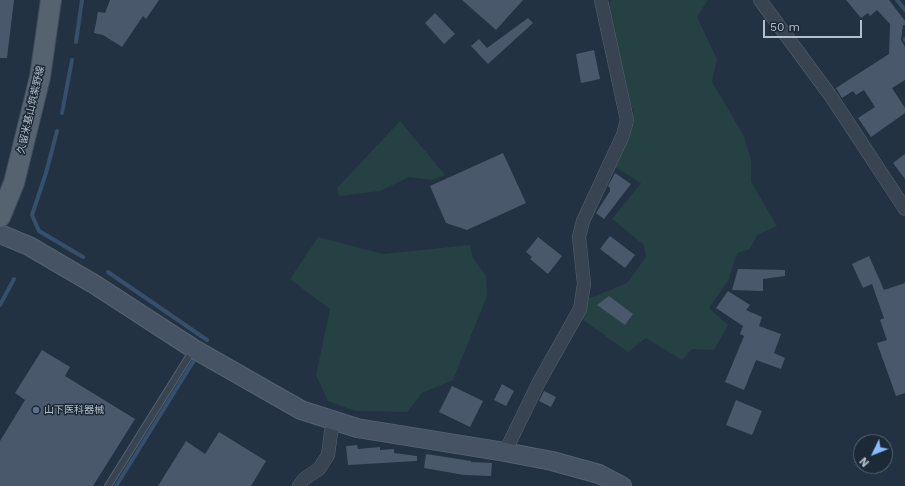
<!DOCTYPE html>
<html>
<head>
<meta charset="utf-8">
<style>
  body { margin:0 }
  #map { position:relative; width:905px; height:486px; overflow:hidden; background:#233242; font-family:"Work Sans",sans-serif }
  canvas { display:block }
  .north { position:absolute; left:853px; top:434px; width:40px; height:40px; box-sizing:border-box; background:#1c2937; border:1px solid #596573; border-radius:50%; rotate:227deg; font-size:11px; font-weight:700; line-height:16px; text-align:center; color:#b4bfcc }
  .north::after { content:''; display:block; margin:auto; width:14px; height:18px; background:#86bcff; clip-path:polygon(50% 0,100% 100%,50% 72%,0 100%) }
  .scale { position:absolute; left:763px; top:20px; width:99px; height:18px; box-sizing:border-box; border:2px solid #b4bfcc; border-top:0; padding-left:5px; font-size:12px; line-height:14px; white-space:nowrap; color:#b4bfcc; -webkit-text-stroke:3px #1c2937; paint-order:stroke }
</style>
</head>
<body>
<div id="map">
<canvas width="905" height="486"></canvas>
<div class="north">N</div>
<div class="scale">50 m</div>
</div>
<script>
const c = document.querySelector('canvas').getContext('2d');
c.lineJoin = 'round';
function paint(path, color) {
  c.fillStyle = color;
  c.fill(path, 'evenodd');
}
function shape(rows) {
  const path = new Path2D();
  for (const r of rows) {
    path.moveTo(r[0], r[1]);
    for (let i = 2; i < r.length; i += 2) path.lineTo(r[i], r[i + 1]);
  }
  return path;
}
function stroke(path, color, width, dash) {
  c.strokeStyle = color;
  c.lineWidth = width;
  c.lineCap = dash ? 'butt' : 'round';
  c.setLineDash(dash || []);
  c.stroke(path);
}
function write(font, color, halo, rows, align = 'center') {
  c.font = font + ' "Work Sans","Noto Sans JP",sans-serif';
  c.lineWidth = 3;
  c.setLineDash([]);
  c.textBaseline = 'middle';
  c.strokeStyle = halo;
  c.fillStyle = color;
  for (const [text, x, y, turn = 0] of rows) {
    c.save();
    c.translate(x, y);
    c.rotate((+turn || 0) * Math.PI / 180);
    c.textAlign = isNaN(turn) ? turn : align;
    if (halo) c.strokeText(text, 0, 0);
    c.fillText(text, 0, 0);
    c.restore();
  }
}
paint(shape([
  [611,0,708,0,697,17,717,59,712,82,744,136,751,160,751,182,777,226,757,235,750,249,737,253,728,281,709,308,728,325,714,350,692,349,682,360,646,338,628,352,582,319,588,299,627,283,646,257,644,245,612,219,641,183,615,167,634,113,618,65,609,7],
  [400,121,445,175,433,180,409,177,380,191,339,196,337,188],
  [318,237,383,254,470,245,473,258,486,276,487,296,453,380,422,393,407,412,355,411,328,401,316,375,330,309,290,279]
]), '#254143');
stroke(shape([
  [897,0,905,10],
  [905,39,905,40],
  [76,42,82,0],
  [62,113,72,60],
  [57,131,46,173,32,215,39,231,83,257],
  [108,272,207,340],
  [0,305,14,279],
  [116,486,193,362]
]), '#364f6a', 4);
paint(shape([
  [0,0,14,0,7,58,0,58],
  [110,0,159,0,146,19,143,16,122,47,103,35,94,33,98,12,105,13],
  [462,0,523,0,496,30],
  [846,0,889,0,905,21,905,25,903,25,901,40,905,47,905,80,892,88,905,108,905,113,871,137,858,118,875,107,864,90,856,95,853,91,842,98,836,88,889,54,890,24,877,10,870,16,868,13,861,18],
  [435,13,455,34,444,44,425,23],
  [528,18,533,23,488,64,471,46,479,39,487,48],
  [594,50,600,79,581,83,576,54],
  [503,153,526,203,467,230,446,223,430,186],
  [905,154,905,179,893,163],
  [615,173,631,184,604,219,596,213,610,191,610,188,608,186],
  [610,236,635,255,625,268,600,249],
  [538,237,562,256,548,274,530,259,532,257,526,252],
  [869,256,884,290,905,283,905,393,896,396,877,343,887,340,880,320,884,318,872,284,863,288,852,264],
  [738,269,785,270,785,276,763,279,763,291,732,290],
  [728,291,750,305,746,310,762,317,759,326,781,334,774,353,785,358,781,369,756,360,744,390,725,382,744,336,740,334,743,326,716,308],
  [609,296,633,314,625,325,597,305],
  [42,350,70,367,65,376,135,419,93,486,0,486,0,441,25,400,15,393],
  [502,384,514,391,506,406,494,400],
  [452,386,483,401,470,427,439,412],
  [544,391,556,397,551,407,539,401],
  [736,400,762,411,752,435,726,425],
  [219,432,266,461,251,486,158,486,186,441,205,454],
  [357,445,358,449,380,447,380,450,394,449,394,453,417,456,417,461,348,465,346,446],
  [426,454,471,461,471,462,492,463,491,476,464,475,424,468]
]), '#49596b');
const lane = shape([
  [108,486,193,350]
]);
const street = shape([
  [760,0,830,95,905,209],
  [505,452,539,382,580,309,584,284,579,237,583,221,623,135,627,120,601,0],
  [299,486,304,479,319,469,328,455,331,432,336,421]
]);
const secondary = shape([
  [0,234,29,246,94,284,194,349,301,410,357,428,505,452,552,461,599,474,622,486]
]);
const primary = shape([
  [0,217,14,183,40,77,51,0]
]);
stroke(lane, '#55626f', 8);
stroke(street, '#55626f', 14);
stroke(secondary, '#55626f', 20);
stroke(primary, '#414d5a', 22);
stroke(lane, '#384451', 6);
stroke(street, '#384451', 13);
stroke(secondary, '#455365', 18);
stroke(primary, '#556371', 20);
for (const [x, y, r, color] of [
  [36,410,4,"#5c6f8a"]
]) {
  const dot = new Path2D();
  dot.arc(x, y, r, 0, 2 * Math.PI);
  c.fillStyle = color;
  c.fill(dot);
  stroke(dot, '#1c2937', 1.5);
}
write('10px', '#b4bfcc', '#1c2937', [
  ["久留米基山筑紫野線",31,110,-77]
]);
write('10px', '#b4bfcc', '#1c2937', [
  ["山下医科器械",44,410]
], 'left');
</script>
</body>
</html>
